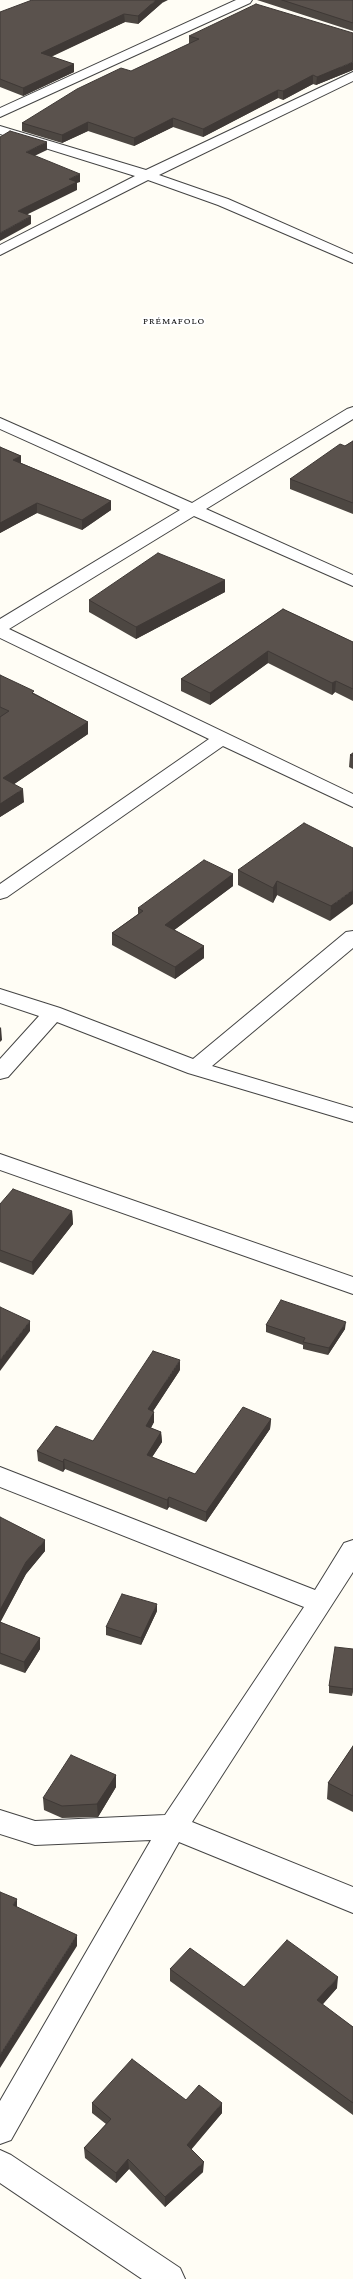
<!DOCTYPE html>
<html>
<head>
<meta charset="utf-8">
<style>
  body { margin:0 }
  canvas { display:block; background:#fffdf5 }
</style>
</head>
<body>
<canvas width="353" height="2279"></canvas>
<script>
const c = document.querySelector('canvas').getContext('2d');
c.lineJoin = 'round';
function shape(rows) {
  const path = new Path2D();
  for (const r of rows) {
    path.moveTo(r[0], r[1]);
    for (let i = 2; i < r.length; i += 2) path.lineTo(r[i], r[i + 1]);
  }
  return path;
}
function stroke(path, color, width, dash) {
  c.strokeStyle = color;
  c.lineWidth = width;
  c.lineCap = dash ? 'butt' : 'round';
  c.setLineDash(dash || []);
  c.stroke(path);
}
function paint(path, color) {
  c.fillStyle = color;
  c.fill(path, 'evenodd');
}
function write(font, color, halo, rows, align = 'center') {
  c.font = font + ' "Crimson Pro",serif';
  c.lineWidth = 4;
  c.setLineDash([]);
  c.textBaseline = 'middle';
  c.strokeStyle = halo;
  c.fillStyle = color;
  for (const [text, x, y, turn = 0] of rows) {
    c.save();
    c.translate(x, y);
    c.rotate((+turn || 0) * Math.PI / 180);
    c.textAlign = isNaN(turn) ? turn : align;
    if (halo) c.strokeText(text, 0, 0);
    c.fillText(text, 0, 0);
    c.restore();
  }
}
const minor = shape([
  [236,0,252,0,250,3,0,117,0,108,236,0],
  [353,72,353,81,159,175,228,199,353,254,353,263,218,205,148,180,0,255,0,245,135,176,0,134,0,126,146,170,353,72],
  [353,407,353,419,206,509,353,575,353,586,194,516,9,629,353,794,353,807,223,746,7,897,0,899,0,884,209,739,0,638,0,619,180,510,0,429,0,418,192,503,347,409,353,407],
  [353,931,353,948,212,1066,353,1108,353,1122,188,1073,57,1022,8,1077,0,1079,0,1059,39,1016,0,1003,0,989,60,1008,193,1059,346,932,353,931],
  [0,1154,353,1277,353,1294,0,1170,0,1154],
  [0,1467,315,1590,344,1543,353,1540,353,1572,192,1822,353,1887,353,1913,179,1842,11,2140,0,2144,0,2101,151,1840,35,1845,0,1834,0,1810,35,1821,165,1815,304,1607,0,1487,0,1467],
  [0,2150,11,2155,180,2268,185,2279,142,2279,0,2183,0,2150]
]);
stroke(minor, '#444', 2);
paint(minor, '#fff');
paint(shape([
  [257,0,353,0,353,31],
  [162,3,138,24,125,22,51,57,74,64,74,72,23,96,0,87,0,12],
  [189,36,353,70,316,85,313,84,283,100,278,98,203,137,173,127,134,146,88,131,62,143,22,131,22,123,189,44],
  [353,441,353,514,290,489,290,479],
  [0,447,21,456,21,463,111,501,111,510,82,530,37,513,0,533],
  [225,580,225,592,136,639,89,612,89,600],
  [283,609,353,642,353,701,335,692,332,695,268,663,210,705,181,691,181,679],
  [0,675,88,722,88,734,14,784,24,802,0,817],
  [353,753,353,769,349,767,350,755],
  [353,848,330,921,277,895,273,903,238,885,238,870],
  [233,874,233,886,174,930,204,946,204,958,175,979,112,945,112,933,138,914,138,908],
  [0,1204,72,1211,73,1224,33,1275,0,1262],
  [266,1325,345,1329,328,1355,303,1349,303,1345,266,1332],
  [180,1370,153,1411,154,1422,151,1428,161,1432,162,1442,152,1457,195,1474,271,1419,270,1429,206,1522,169,1507,167,1510,65,1469,63,1472,38,1461,37,1451,93,1441],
  [0,1517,45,1551,26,1574,0,1622,40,1638,40,1649,25,1673,0,1664],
  [157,1611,141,1645,106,1635,106,1627],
  [353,1649,353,1692,352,1696,329,1693,329,1686],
  [353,1746,353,1812,327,1799,328,1783],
  [116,1775,116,1787,98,1817,62,1818,44,1810,43,1798],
  [170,1969,244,1987,337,1988,322,2005,353,2027,353,2115,170,1981],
  [186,2100,222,2113,191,2150,203,2172,165,2207,129,2169,116,2183,85,2158,84,2148,106,2124,92,2113,92,2103]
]), '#4d4742');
paint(shape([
  [156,0,168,0,162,3,138,24,138,16],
  [124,14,125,22,41,61,41,53],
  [353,62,353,70,316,85,317,77],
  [74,64,74,72,23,96,23,88],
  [313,75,313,84,283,100,283,91],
  [278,90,278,98,203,137,203,129],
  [173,118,173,127,134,146,134,138],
  [88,122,88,131,62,143,62,135],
  [47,142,47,150,26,160,26,152],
  [80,174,80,182,77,183,77,190,18,219,18,211,69,179],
  [31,216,31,224,0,241,0,233],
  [21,456,21,466,13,460],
  [111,501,111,510,82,530,82,520],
  [37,503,37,513,0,533,0,523],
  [225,580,225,592,136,639,136,627],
  [268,651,268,663,210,705,210,693],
  [336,681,335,692,332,695,332,683],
  [88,722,88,734,4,791,3,778],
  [23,789,24,802,0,817,0,804],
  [233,874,233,886,165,937,165,925],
  [277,881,277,895,273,903,273,888],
  [353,890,353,904,330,921,331,906],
  [204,946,204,958,175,979,175,967],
  [1,1027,2,1040,0,1042,0,1028],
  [72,1211,73,1224,33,1275,32,1262],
  [30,1321,30,1331,0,1371,0,1360],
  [346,1322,345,1329,328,1355,329,1348],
  [180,1360,180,1370,148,1419,148,1409],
  [154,1412,154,1422,146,1436,146,1426],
  [271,1419,270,1429,206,1522,206,1512],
  [161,1432,162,1442,147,1465,147,1455],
  [64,1459,65,1469,63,1472,63,1462],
  [169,1497,169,1507,167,1510,167,1500],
  [45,1540,45,1551,26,1574,0,1623,0,1610,26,1562],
  [157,1604,157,1611,141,1645,141,1638],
  [40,1638,40,1649,25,1673,24,1662],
  [116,1775,116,1787,98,1817,97,1804],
  [17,1899,17,1911,13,1905],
  [77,1935,77,1946,0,2068,0,2055],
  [338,1977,337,1988,316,2012,317,2000],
  [222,2103,222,2113,186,2155,187,2145],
  [128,2159,129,2169,116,2183,116,2173],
  [204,2162,203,2172,165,2207,165,2197]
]), '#3f3936');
const building = shape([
  [32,0,156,0,138,16,124,14,41,53,74,64,23,88,0,79,0,12,32,0],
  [282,0,353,0,353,23,282,0],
  [256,4,353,33,353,62,317,77,313,75,283,91,278,90,203,129,173,118,134,138,88,122,62,135,22,123,77,89,121,68,131,71,199,39,189,36,256,4],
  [10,131,47,142,26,152,80,174,69,179,77,182,18,211,31,216,0,233,0,137,10,131],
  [353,441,353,503,290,479,340,444,345,446,353,441],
  [0,447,21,456,13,460,111,501,82,520,37,503,0,523,0,447],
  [158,553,225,580,136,627,89,600,158,553],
  [283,609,353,642,353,689,336,681,332,683,268,651,210,693,181,679,283,609],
  [0,675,34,691,32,693,88,722,3,778,23,789,0,804,0,717,9,711,0,707,0,675],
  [353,753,353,756,350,755,353,753],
  [304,823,353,848,353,890,331,906,277,881,273,888,238,870,304,823],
  [204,860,233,874,165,925,204,946,175,967,112,933,143,911,138,908,204,860],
  [13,1189,72,1211,32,1262,0,1250,0,1204,13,1189],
  [281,1300,346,1322,329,1348,303,1342,305,1338,266,1325,281,1300],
  [0,1307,30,1321,0,1360,0,1307],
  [153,1351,180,1360,148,1409,154,1412,146,1426,161,1432,147,1455,195,1474,243,1407,271,1419,206,1512,169,1497,167,1500,64,1459,63,1462,37,1451,56,1426,93,1441,153,1351],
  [0,1517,45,1540,26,1562,0,1610,0,1517],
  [122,1594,157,1604,141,1638,106,1627,122,1594],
  [0,1622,40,1638,24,1662,0,1653,0,1622],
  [335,1647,353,1649,353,1689,329,1686,335,1647],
  [353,1746,353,1796,328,1783,353,1746],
  [71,1755,116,1775,97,1804,62,1806,43,1798,71,1755],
  [0,1892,17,1899,13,1905,77,1935,0,2055,0,1892],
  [287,1940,338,1977,317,2000,353,2027,353,2103,170,1969,190,1948,244,1987,287,1940],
  [132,2059,186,2100,199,2085,222,2103,187,2145,204,2162,165,2197,128,2159,116,2173,84,2148,111,2119,92,2103,132,2059]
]);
paint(building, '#5a524d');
stroke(building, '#3f3936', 1);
c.letterSpacing = '1px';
write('10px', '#111', '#fff', [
  ["PRÉMAFOLO",174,321]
]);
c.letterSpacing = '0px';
</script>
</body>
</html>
